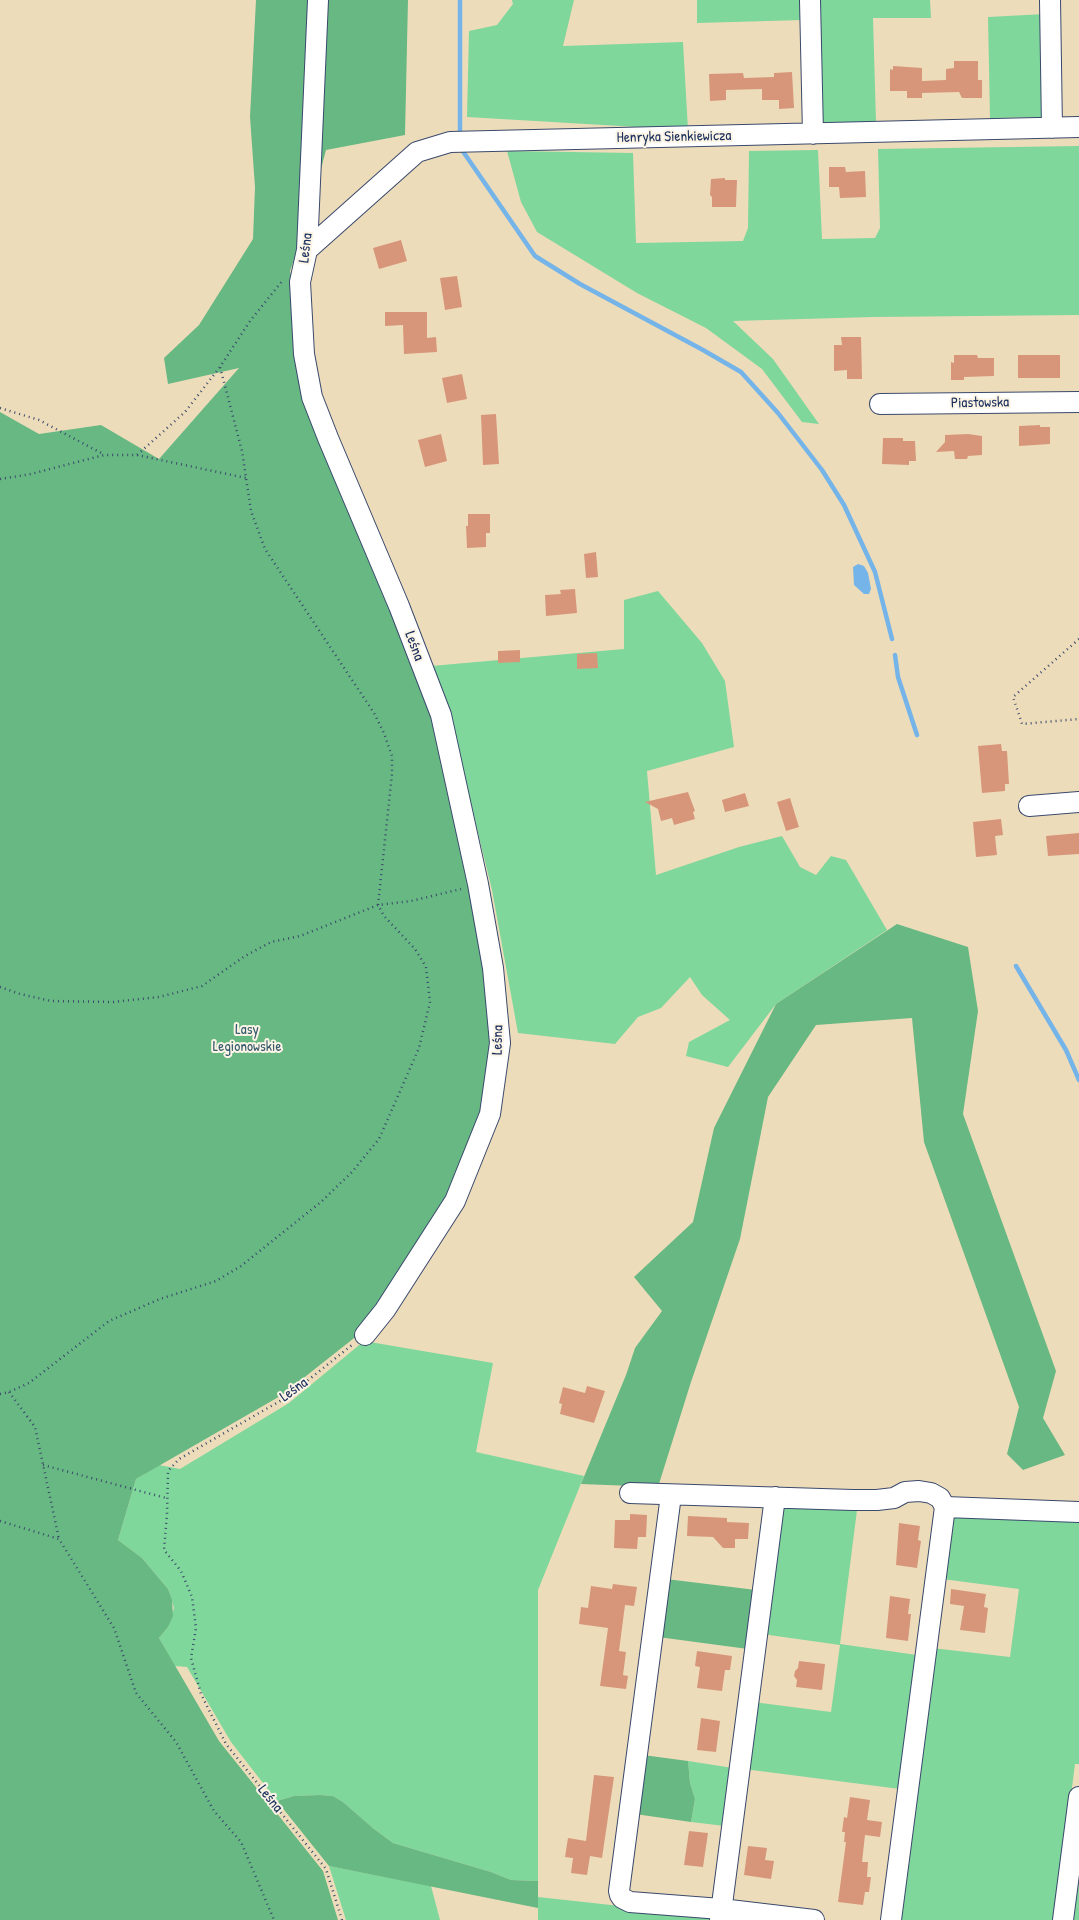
<!DOCTYPE html>
<html>
<head>
<meta charset="utf-8">
<style>
  body { margin:0 }
  canvas { display:block; background:#eddcba }
</style>
</head>
<body>
<canvas width="1079" height="1920"></canvas>
<script>
const c = document.querySelector('canvas').getContext('2d');
c.lineJoin = 'round';
function paint(path, color) {
  c.fillStyle = color;
  c.fill(path, 'evenodd');
}
function shape(rows) {
  const path = new Path2D();
  for (const r of rows) {
    path.moveTo(r[0], r[1]);
    for (let i = 2; i < r.length; i += 2) path.lineTo(r[i], r[i + 1]);
  }
  return path;
}
function stroke(path, color, width, dash) {
  c.strokeStyle = color;
  c.lineWidth = width;
  c.lineCap = dash ? 'butt' : 'round';
  c.setLineDash(dash || []);
  c.stroke(path);
}
function write(font, color, halo, rows, align = 'center') {
  c.font = font + ' "Patrick Hand",sans-serif';
  c.lineWidth = 4;
  c.setLineDash([]);
  c.textBaseline = 'middle';
  c.strokeStyle = halo;
  c.fillStyle = color;
  for (const [text, x, y, turn = 0] of rows) {
    c.save();
    c.translate(x, y);
    c.rotate((+turn || 0) * Math.PI / 180);
    c.textAlign = isNaN(turn) ? turn : align;
    if (halo) c.strokeText(text, 0, 0);
    c.fillText(text, 0, 0);
    c.restore();
  }
}
paint(shape([
  [512,0,574,0,563,46,683,42,688,130,467,117,469,31,497,25,513,4],
  [697,0,803,0,803,20,697,23],
  [816,0,930,0,931,18,873,18,876,122,819,122],
  [1045,14,1046,117,990,118,988,17],
  [1079,146,1079,315,873,317,733,321,773,359,819,424,802,422,762,369,706,328,637,293,537,232,521,202,507,151,633,153,636,243,743,241,748,228,749,151,818,150,822,239,875,238,880,228,878,149],
  [658,591,702,643,725,681,734,747,647,771,656,875,739,847,782,836,800,867,816,875,831,856,846,860,887,930,776,1004,728,1067,686,1056,689,1042,730,1020,702,995,690,977,661,1008,638,1017,615,1044,518,1033,492,890,453,731,431,666,624,649,624,600],
  [364,1341,493,1363,476,1452,584,1476,538,1590,538,1881,511,1880,491,1872,393,1843,374,1829,343,1802,333,1796,320,1795,294,1796,277,1801,231,1742,187,1667,175,1666,159,1638,168,1627,174,1608,168,1589,142,1558,118,1540,136,1479,159,1465,180,1469,289,1403],
  [782,1506,857,1510,840,1644,917,1655,900,1789,744,1769,753,1702,831,1712,840,1645,762,1634],
  [950,1513,1079,1519,1079,1764,1075,1764,1055,1920,898,1920,932,1648,1010,1657,1019,1589,942,1579],
  [688,1761,733,1768,725,1826,691,1822,695,1799,690,1783],
  [1079,1845,1079,1920,1069,1920],
  [329,1866,431,1886,440,1920,346,1920],
  [538,1897,611,1905,714,1916,713,1920,538,1920]
]), '#7fd79b');
paint(shape([
  [256,0,408,0,405,135,326,150,305,229,290,271,316,387,438,730,467,865,495,1046,487,1111,449,1208,363,1331,282,1395,136,1479,118,1540,142,1558,168,1589,172,1600,173,1616,168,1627,159,1638,219,1741,323,1871,338,1920,0,1920,0,412,39,434,101,425,159,459,239,368,168,384,164,358,199,325,253,239,255,187,250,117],
  [897,924,968,947,978,1011,963,1114,1056,1371,1043,1418,1065,1455,1023,1470,1007,1454,1019,1407,924,1142,912,1018,816,1025,768,1097,740,1239,691,1382,658,1487,581,1484,626,1375,635,1348,662,1311,634,1277,693,1222,714,1128,776,1004],
  [666,1579,756,1590,748,1649,658,1637],
  [643,1755,688,1761,690,1783,695,1799,691,1822,635,1814],
  [320,1795,333,1796,343,1802,374,1829,393,1843,491,1872,511,1880,538,1881,538,1908,329,1866,277,1801,294,1796]
]), '#67b883');
paint(shape([
  [858,564,864,566,868,573,871,589,869,594,864,594,854,585,853,567]
]), '#74b4e8');
stroke(shape([
  [460,132,460,0],
  [462,150,535,256,580,284,703,350,741,372,778,413,822,470,844,505,875,572,892,639],
  [895,655,898,677,917,735],
  [1016,966,1066,1050,1079,1080]
]), '#74b4e8', 4.5);
paint(shape([
  [954,61,978,61,978,80,982,80,982,98,962,98,959,92,922,93,922,98,907,98,907,91,890,91,890,69,893,70,893,66,922,68,922,81,946,80,946,69,954,68],
  [792,72,794,108,779,109,779,100,762,100,762,89,726,90,726,100,710,101,709,74,743,73,744,78,774,77,774,73],
  [829,167,845,167,846,172,865,171,866,197,840,198,839,187,829,187],
  [725,178,725,180,737,180,736,207,712,207,712,197,710,195,711,179],
  [401,240,407,261,379,269,373,248],
  [457,276,462,307,445,310,440,278],
  [385,312,427,312,427,338,436,337,437,352,404,354,403,325,385,326],
  [841,337,861,337,862,379,847,379,847,370,834,371,834,345,842,345],
  [954,355,977,355,978,358,994,358,994,376,964,377,964,380,951,380,951,362,954,363],
  [1018,355,1060,355,1060,378,1018,378],
  [462,374,467,399,447,403,442,378],
  [496,414,499,464,483,465,481,415],
  [1040,425,1040,427,1050,427,1050,444,1019,446,1019,426],
  [441,434,447,461,425,467,418,440],
  [968,434,982,436,982,455,968,456,967,459,955,459,954,451,936,452,945,442,945,435],
  [883,438,903,438,903,441,915,441,916,461,909,461,909,465,882,464],
  [468,514,490,514,490,533,486,533,486,547,467,548,466,526,468,526],
  [596,552,598,577,586,578,584,554],
  [575,589,577,613,546,616,545,595,561,594,560,590],
  [520,650,520,662,498,663,498,651],
  [597,653,598,668,577,669,577,654],
  [1001,744,1002,751,1007,751,1009,784,1005,784,1005,791,982,793,978,746],
  [688,792,695,811,693,812,695,819,674,825,672,818,661,821,658,809,645,802],
  [745,793,749,806,725,812,722,800],
  [790,798,799,827,786,831,777,802],
  [1001,819,1003,835,995,836,997,855,976,857,973,822],
  [1079,833,1079,854,1048,856,1046,836],
  [587,1386,605,1391,594,1423,560,1414,562,1404,559,1403,563,1387,585,1393],
  [630,1514,647,1515,646,1537,638,1537,637,1549,614,1548,615,1520,630,1520],
  [688,1516,727,1518,727,1522,749,1523,748,1539,735,1539,735,1548,723,1548,713,1537,687,1536],
  [899,1523,920,1526,918,1540,921,1541,917,1568,896,1565],
  [613,1584,637,1587,634,1606,625,1605,619,1651,626,1652,623,1675,628,1676,626,1689,600,1686,608,1628,579,1624,581,1607,588,1608,591,1586,612,1589],
  [951,1589,986,1594,984,1607,988,1608,985,1633,960,1630,964,1606,950,1604],
  [890,1596,910,1599,908,1614,911,1614,908,1641,886,1638],
  [697,1651,732,1656,730,1670,725,1670,722,1691,697,1688,700,1667,695,1666],
  [799,1661,825,1664,822,1690,796,1687,797,1680,794,1676,795,1671,798,1668],
  [701,1718,720,1721,716,1752,697,1750],
  [594,1775,614,1777,602,1858,590,1856,587,1875,571,1873,573,1858,565,1857,568,1838,586,1841],
  [850,1797,870,1800,867,1820,882,1822,880,1837,865,1835,862,1862,868,1862,867,1877,871,1877,869,1892,865,1892,863,1905,838,1902,846,1842,844,1842,845,1832,842,1832,844,1817,847,1818],
  [689,1831,708,1833,703,1867,684,1865],
  [748,1846,767,1848,765,1860,774,1861,771,1879,744,1875]
]), '#d7967a');
const minor = shape([
  [318,0,307,250,300,282,304,354,312,397,328,438,399,606,441,715,478,884,493,968,500,1043,490,1114,455,1201,385,1310,365,1335],
  [810,0,813,134],
  [1050,0,1052,128],
  [307,250,417,152,450,142,1079,127],
  [880,404,1079,402],
  [1029,806,1079,802],
  [630,1493,853,1500,877,1500,894,1498,905,1492,919,1491,931,1493,940,1498,945,1507,891,1920],
  [671,1495,619,1891,620,1895,622,1898,630,1902,721,1909,814,1920],
  [945,1507,1079,1512],
  [720,1920,775,1497],
  [1063,1920,1079,1797]
]);
stroke(minor, '#3a496c', 22);
stroke(shape([
  [0,408,39,420,103,454],
  [137,455,246,478],
  [0,479,31,474,104,455,137,455,185,412,220,367,250,321,283,280],
  [1079,639,1013,697,1022,724,1079,719],
  [0,987,20,994,51,1001,113,1002,159,997,202,986,245,956,271,942,300,936,378,905,411,901,461,889],
  [9,1392,35,1427,59,1539],
  [0,1394,9,1392,29,1383,109,1321,160,1299,216,1281,241,1266,321,1202,352,1172,379,1139,419,1048,430,1002,426,967,415,949,384,916,378,905,392,774,392,756,384,733,374,713,265,549,251,511,242,451,220,367],
  [43,1465,166,1498],
  [0,1521,59,1539,114,1628,136,1693,176,1742,214,1811,241,1842,274,1920],
  [342,1920,326,1869,226,1744,201,1694,191,1658,196,1628,192,1597,181,1571,164,1550,167,1514,168,1471,179,1459,287,1397,352,1345]
]), '#3a496c', 2.5, [1, 4]);
stroke(minor, '#fff', 20);
write('15px', '#1b2f5e', '#fcf5e5', [
  ["Henryka Sienkiewicza",674,137,-1],
  ["Leśna",306,248,-83],
  ["Piastowska",980,403,-1],
  ["Leśna",414,646,69],
  ["Leśna",498,1040,-89],
  ["Leśna",294,1390,-36],
  ["Leśna",270,1799,51]
]);
write('15px', '#34596d', '#fcf5e5', [
  ["Lasy",247,1030],
  ["Legionowskie",247,1047]
]);
</script>
</body>
</html>
